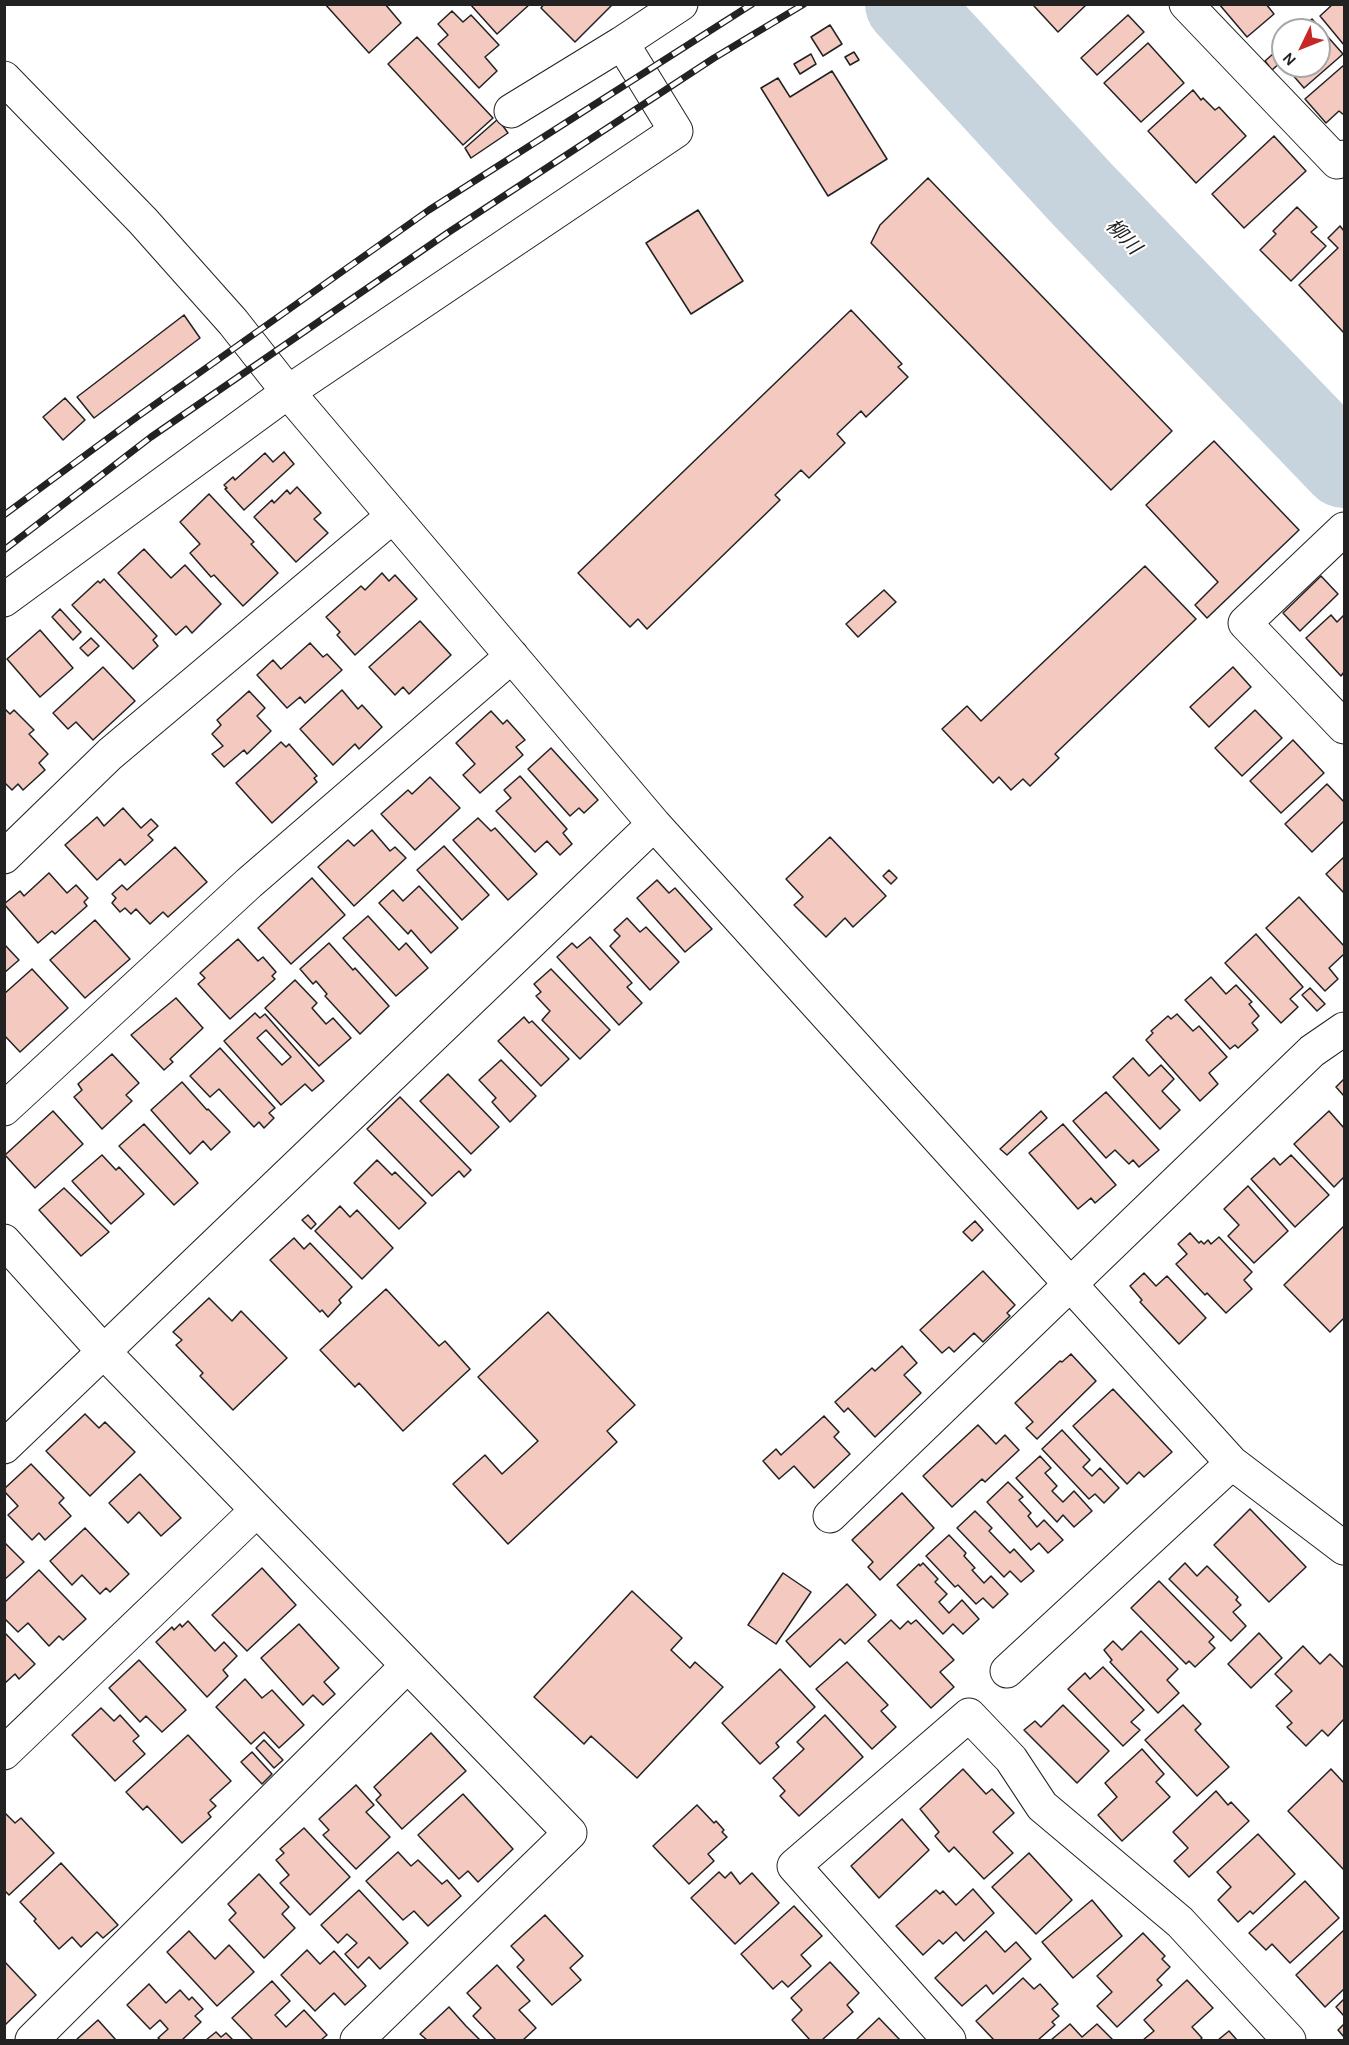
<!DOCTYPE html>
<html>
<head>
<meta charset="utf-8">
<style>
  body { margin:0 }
  #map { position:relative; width:1349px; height:2045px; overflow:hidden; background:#fff; font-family:Karla,sans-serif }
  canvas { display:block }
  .frame { position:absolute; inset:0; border:6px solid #222; pointer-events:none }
  .north { position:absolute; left:1271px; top:18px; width:60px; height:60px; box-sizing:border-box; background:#fff; border:2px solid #a7a7a7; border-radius:50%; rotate:227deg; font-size:16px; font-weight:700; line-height:24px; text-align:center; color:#222 }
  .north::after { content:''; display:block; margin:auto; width:21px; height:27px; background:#c62828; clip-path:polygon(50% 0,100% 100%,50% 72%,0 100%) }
</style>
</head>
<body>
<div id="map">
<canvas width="1349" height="2045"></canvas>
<div class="frame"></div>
<div class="north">N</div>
</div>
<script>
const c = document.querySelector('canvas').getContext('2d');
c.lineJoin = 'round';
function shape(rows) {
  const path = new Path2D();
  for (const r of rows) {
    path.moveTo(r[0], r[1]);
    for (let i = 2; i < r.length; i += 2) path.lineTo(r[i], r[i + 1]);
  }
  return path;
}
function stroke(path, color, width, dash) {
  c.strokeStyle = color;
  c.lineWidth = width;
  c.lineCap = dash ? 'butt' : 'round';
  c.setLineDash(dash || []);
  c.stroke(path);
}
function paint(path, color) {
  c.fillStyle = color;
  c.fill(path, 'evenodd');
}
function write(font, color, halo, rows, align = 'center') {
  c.font = font + ' Karla,"Noto Sans JP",sans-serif';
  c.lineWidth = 4.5;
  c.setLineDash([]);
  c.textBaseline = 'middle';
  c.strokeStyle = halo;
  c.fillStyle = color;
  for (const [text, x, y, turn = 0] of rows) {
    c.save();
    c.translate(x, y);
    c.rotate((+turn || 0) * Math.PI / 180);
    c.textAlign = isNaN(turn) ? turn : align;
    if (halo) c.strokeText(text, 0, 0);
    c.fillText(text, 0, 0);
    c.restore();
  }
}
stroke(shape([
  [907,4,1082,194,1344,466]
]), '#c7d3dd', 84);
const building = shape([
  [325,4,385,4,401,23,369,53,325,4],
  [470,4,530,4,497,34,470,4],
  [544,4,613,4,575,42,541,8,544,4],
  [1036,4,1087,4,1058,32,1034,6,1036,4],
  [1219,4,1266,4,1274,14,1247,37,1219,4],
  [1333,4,1344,4,1344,45,1320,16,1333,4],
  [452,11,463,22,471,15,499,45,485,57,497,71,479,88,438,44,448,35,438,24,452,11],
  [1128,15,1144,32,1097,75,1081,58,1128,15],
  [1312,19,1343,54,1304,88,1285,66,1319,66,1319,30,1300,30,1312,19],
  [830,25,842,44,823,56,811,37,830,25],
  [417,37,493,118,463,145,388,64,417,37],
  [1148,43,1184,83,1141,122,1104,83,1148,43],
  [1283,45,1283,64,1281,62,1272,70,1265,61,1283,45],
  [854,52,859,60,850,65,845,57,854,52],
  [811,54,816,64,800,74,794,64,811,54],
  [1344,65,1344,115,1339,111,1326,123,1305,99,1344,65],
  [832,71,887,159,828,196,761,88,778,78,790,97,832,71],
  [1193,90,1201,100,1203,98,1215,110,1219,107,1246,136,1196,183,1148,131,1193,90],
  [498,119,508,133,471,158,465,148,498,119],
  [1274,136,1306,171,1244,228,1212,194,1274,136],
  [928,178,1172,431,1111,490,871,243,880,225,928,178],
  [1297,207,1317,227,1311,232,1326,246,1291,281,1260,250,1276,234,1273,231,1297,207],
  [698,210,743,281,691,314,646,243,698,210],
  [1340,226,1344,231,1344,333,1299,285,1338,248,1328,238,1340,226],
  [851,310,902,364,898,367,908,377,866,417,861,411,837,434,845,443,809,478,801,470,775,495,780,500,647,629,638,619,630,627,578,573,851,310],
  [184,315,200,338,94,418,77,397,184,315],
  [65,398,85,420,63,440,43,417,65,398],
  [1214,441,1299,530,1207,618,1195,605,1218,582,1146,505,1214,441],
  [284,452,294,464,244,510,225,489,227,488,224,485,233,477,235,480,265,453,273,462,284,452],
  [297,487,321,513,314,519,328,533,296,562,254,517,272,500,274,503,287,490,290,494,297,487],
  [209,494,254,542,251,544,278,573,243,606,214,575,211,577,190,553,200,544,180,522,209,494],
  [144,549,171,578,185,565,221,604,192,633,186,626,176,635,118,573,144,549],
  [1145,566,1196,619,1055,754,1059,758,1030,786,1023,779,1011,790,999,777,993,783,942,729,967,706,981,721,1145,566],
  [382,573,389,581,395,575,417,599,355,655,337,635,340,632,326,617,361,586,365,590,382,573],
  [1321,576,1338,594,1300,631,1283,613,1321,576],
  [104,579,157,636,153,640,158,646,133,669,72,605,98,581,100,583,104,579],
  [884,590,896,602,858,637,846,624,884,590],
  [60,609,81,632,73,640,52,617,60,609],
  [1331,615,1337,622,1344,615,1344,672,1341,676,1306,638,1331,615],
  [420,621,451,655,409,694,403,687,395,695,369,667,420,621],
  [40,630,73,668,40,697,7,659,40,630],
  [91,638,99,646,88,656,80,648,91,638],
  [310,643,323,657,327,654,342,670,305,703,300,697,287,708,257,675,273,660,281,669,310,643],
  [103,667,135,701,93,740,76,722,68,729,53,713,103,667],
  [1233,667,1251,687,1209,727,1190,707,1233,667],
  [342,690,358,709,362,705,382,727,359,749,355,744,333,765,300,729,342,690],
  [249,691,265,708,257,716,271,731,247,754,244,750,224,767,212,754,223,746,212,734,221,725,217,720,249,691],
  [4,708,10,714,14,710,34,730,29,734,48,754,39,763,45,770,23,790,18,784,12,790,4,782,4,708],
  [1255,710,1282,738,1242,776,1215,748,1255,710],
  [491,711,503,724,507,720,525,740,516,747,523,755,480,793,463,775,475,764,456,743,491,711],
  [1293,740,1324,773,1281,813,1250,781,1293,740],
  [281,742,286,747,289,744,317,776,314,778,317,782,272,823,236,783,281,742],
  [551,748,598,800,584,813,579,808,570,816,528,769,551,748],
  [520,776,567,829,563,833,572,844,560,855,547,841,535,852,496,811,511,798,504,790,520,776],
  [430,777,460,808,415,850,381,814,408,790,412,794,430,777],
  [1327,784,1344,802,1344,821,1312,852,1285,824,1327,784],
  [123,808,141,828,151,819,158,826,148,835,153,840,125,865,120,859,97,880,65,845,97,817,104,826,123,808],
  [478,818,491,831,495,828,537,874,508,900,453,840,478,818],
  [372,830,390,851,395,847,406,858,354,906,318,867,348,840,354,846,372,830],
  [830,837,886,896,853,927,845,918,826,937,794,905,803,897,786,879,830,837],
  [444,846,489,895,462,920,417,870,444,846],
  [175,847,207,882,168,917,163,912,150,924,136,909,131,914,125,908,120,912,112,903,116,898,112,894,122,885,127,890,175,847],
  [1344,857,1344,893,1326,874,1344,857],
  [889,870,897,878,891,884,883,876,889,870],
  [49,873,67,893,76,885,88,898,84,902,87,906,55,934,52,931,38,943,4,904,20,891,24,896,49,873],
  [312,878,345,915,291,964,258,928,312,878],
  [657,880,669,893,675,888,712,929,685,952,637,898,657,880],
  [419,886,458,928,431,953,411,930,408,934,379,903,393,890,403,901,419,886],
  [1299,897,1344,946,1344,954,1329,968,1338,979,1325,991,1266,928,1299,897],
  [368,916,399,950,406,943,428,968,396,996,343,938,368,916],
  [627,918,640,932,646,927,679,962,650,990,610,946,620,936,614,930,627,918],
  [95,920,130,959,85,998,50,960,95,920],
  [1256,934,1303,987,1290,999,1298,1007,1281,1023,1225,963,1256,934],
  [590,937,632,983,627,987,642,1003,619,1025,557,957,572,943,577,948,590,937],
  [238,939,258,961,263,957,276,972,272,976,275,979,230,1019,198,984,205,978,200,973,238,939],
  [329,943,353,970,355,968,389,1006,360,1034,325,996,327,994,316,981,313,984,300,969,329,943],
  [4,944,19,960,4,973,4,944],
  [32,969,68,1008,20,1052,4,1035,4,994,32,969],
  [551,969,610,1030,580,1059,542,1020,550,1011,536,996,541,992,534,984,551,969],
  [1211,977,1226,994,1236,985,1252,1002,1249,1004,1259,1016,1252,1023,1258,1030,1238,1048,1235,1045,1230,1049,1185,1000,1211,977],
  [295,980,317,1003,312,1008,326,1024,333,1018,351,1038,319,1066,265,1008,295,980],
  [1310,988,1325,1004,1317,1011,1302,995,1310,988],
  [176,998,203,1028,170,1059,173,1062,164,1070,131,1035,176,998],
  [255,1013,260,1018,265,1014,324,1081,312,1091,305,1084,281,1105,224,1041,255,1013],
  [266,1030,291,1057,282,1065,257,1038,266,1030],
  [1177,1014,1193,1031,1199,1026,1227,1057,1209,1073,1218,1084,1200,1101,1146,1040,1153,1033,1151,1031,1168,1016,1171,1019,1177,1014],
  [524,1017,529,1023,532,1021,569,1059,541,1086,498,1041,524,1017],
  [220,1048,275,1108,269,1113,274,1118,264,1128,259,1122,254,1127,219,1089,210,1097,190,1076,220,1048],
  [112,1054,139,1083,126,1095,132,1101,102,1129,74,1097,82,1090,78,1084,112,1054],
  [1133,1058,1149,1076,1161,1065,1174,1079,1162,1091,1180,1110,1160,1129,1113,1077,1133,1058],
  [501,1060,536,1096,510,1122,492,1102,496,1098,479,1080,501,1060],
  [448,1074,499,1127,471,1154,420,1101,448,1074],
  [1344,1079,1344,1096,1336,1087,1344,1079],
  [182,1082,207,1110,208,1109,230,1132,211,1150,203,1141,190,1154,151,1110,182,1082],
  [1106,1092,1159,1150,1139,1167,1133,1160,1129,1164,1115,1150,1106,1158,1073,1121,1106,1092],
  [400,1097,471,1170,464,1177,459,1171,432,1196,367,1129,400,1097],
  [53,1111,83,1144,35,1188,5,1155,53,1111],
  [1041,1111,1047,1118,1007,1155,1000,1149,1041,1111],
  [1329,1111,1344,1128,1344,1177,1334,1187,1294,1144,1329,1111],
  [144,1124,198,1183,174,1205,119,1146,144,1124],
  [1063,1124,1116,1185,1095,1203,1091,1198,1078,1209,1029,1153,1063,1124],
  [102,1155,116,1170,119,1167,144,1194,111,1224,72,1181,102,1155],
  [1291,1155,1329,1195,1295,1227,1251,1179,1274,1158,1280,1165,1291,1155],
  [377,1160,392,1175,395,1172,426,1203,399,1229,354,1183,377,1160],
  [1248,1186,1288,1231,1254,1263,1228,1236,1239,1225,1224,1209,1248,1186],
  [64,1188,109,1232,81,1256,39,1210,64,1188],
  [340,1206,350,1217,357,1210,393,1248,362,1279,315,1231,340,1206],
  [308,1215,316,1224,311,1229,302,1220,308,1215],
  [975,1221,983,1230,972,1241,963,1232,975,1221],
  [1344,1226,1344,1318,1330,1332,1284,1285,1344,1226],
  [1190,1233,1199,1243,1201,1241,1204,1244,1208,1240,1211,1244,1219,1237,1252,1272,1244,1280,1252,1289,1226,1313,1207,1293,1205,1295,1176,1264,1187,1254,1178,1244,1190,1233],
  [294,1238,304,1249,310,1243,352,1287,339,1300,341,1303,328,1317,322,1310,320,1312,270,1260,294,1238],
  [983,1271,1015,1305,1007,1313,1010,1316,983,1342,974,1333,954,1352,949,1347,942,1353,920,1330,983,1271],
  [1144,1273,1156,1286,1167,1276,1206,1318,1179,1344,1140,1302,1142,1300,1130,1286,1144,1273],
  [386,1289,439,1346,445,1341,470,1369,403,1431,359,1383,355,1387,320,1350,386,1289],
  [209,1298,232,1321,241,1311,287,1358,233,1410,200,1376,203,1373,176,1345,182,1340,173,1332,209,1298],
  [548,1312,635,1405,607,1431,617,1442,508,1544,453,1484,485,1455,502,1474,538,1441,478,1377,548,1312],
  [902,1346,917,1363,904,1375,921,1393,875,1437,848,1408,844,1412,835,1402,872,1368,875,1371,902,1346],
  [1071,1354,1096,1381,1037,1439,1026,1428,1033,1422,1015,1403,1060,1361,1062,1362,1071,1354],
  [1113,1389,1172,1452,1144,1477,1139,1472,1127,1484,1073,1426,1113,1389],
  [85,1414,99,1428,105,1422,135,1452,90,1496,46,1451,85,1414],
  [824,1416,839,1432,834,1437,850,1454,814,1488,794,1466,779,1479,763,1461,776,1449,781,1455,824,1416],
  [978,1425,996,1444,1005,1435,1019,1450,985,1482,982,1479,952,1507,923,1476,978,1425],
  [1062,1430,1090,1460,1083,1467,1092,1476,1100,1468,1119,1488,1104,1503,1095,1494,1089,1499,1042,1449,1062,1430],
  [1040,1456,1051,1468,1045,1473,1057,1486,1052,1491,1063,1502,1074,1491,1092,1511,1074,1527,1063,1515,1057,1522,1016,1478,1040,1456],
  [31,1464,64,1498,59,1503,71,1516,45,1540,39,1533,32,1540,8,1515,18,1506,4,1491,4,1489,31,1464],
  [140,1474,181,1518,161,1536,139,1512,128,1523,109,1503,140,1474],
  [1008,1482,1023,1497,1019,1500,1031,1513,1028,1516,1037,1527,1044,1520,1063,1540,1048,1553,1039,1543,1031,1550,987,1502,1008,1482],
  [902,1493,934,1528,880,1580,868,1567,873,1562,852,1540,902,1493],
  [1250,1509,1306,1567,1269,1602,1214,1545,1250,1509],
  [975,1511,992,1528,989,1531,1010,1553,1014,1549,1034,1571,1021,1582,1010,1571,1004,1577,957,1528,975,1511],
  [85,1528,129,1574,110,1592,106,1588,100,1594,82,1575,72,1585,50,1561,85,1528],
  [949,1535,966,1553,964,1556,975,1568,972,1570,984,1583,991,1576,1008,1594,993,1608,983,1598,976,1604,958,1585,955,1587,926,1556,949,1535],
  [4,1542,24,1562,4,1580,4,1542],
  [923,1563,938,1579,935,1582,947,1594,939,1602,949,1613,962,1600,979,1619,963,1634,953,1624,943,1634,897,1585,919,1564,920,1566,923,1563],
  [1185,1563,1197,1576,1207,1566,1238,1597,1236,1600,1241,1605,1233,1612,1246,1626,1231,1641,1169,1579,1185,1563],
  [262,1568,296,1605,247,1651,212,1615,262,1568],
  [39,1570,86,1619,63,1640,59,1636,49,1646,28,1623,18,1632,4,1618,4,1603,39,1570],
  [783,1573,811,1592,776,1644,748,1625,783,1573],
  [1159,1581,1214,1637,1209,1642,1215,1648,1195,1667,1189,1661,1186,1664,1131,1608,1159,1581],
  [847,1584,876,1615,845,1644,840,1639,810,1667,786,1641,847,1584],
  [632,1591,682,1638,671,1650,690,1668,695,1662,723,1687,637,1778,591,1736,584,1744,534,1697,632,1591],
  [891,1620,900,1629,908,1621,911,1624,916,1620,954,1660,940,1672,954,1687,931,1708,868,1641,891,1620],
  [188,1621,215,1651,224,1642,237,1656,223,1670,228,1676,207,1697,156,1642,172,1627,174,1630,180,1624,182,1627,188,1621],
  [299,1624,339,1668,324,1682,335,1694,323,1705,313,1695,303,1705,261,1658,299,1624],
  [1141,1631,1178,1669,1167,1680,1179,1693,1158,1713,1110,1662,1112,1660,1104,1650,1113,1641,1122,1650,1141,1631],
  [4,1632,35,1664,19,1679,15,1674,4,1684,4,1632],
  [1259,1633,1282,1658,1251,1688,1228,1664,1259,1633],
  [1303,1646,1320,1664,1330,1654,1344,1668,1344,1719,1328,1736,1322,1730,1306,1746,1287,1727,1292,1723,1276,1706,1292,1691,1275,1674,1303,1646],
  [139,1660,186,1710,162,1732,146,1716,140,1722,109,1688,139,1660],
  [847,1662,888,1705,881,1711,896,1727,872,1749,816,1689,847,1662],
  [1103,1667,1144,1710,1131,1722,1140,1730,1123,1746,1068,1689,1085,1673,1090,1679,1103,1667],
  [780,1669,815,1707,776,1743,779,1747,760,1764,722,1723,780,1669],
  [245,1679,262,1698,272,1690,304,1725,279,1748,264,1732,251,1744,216,1707,245,1679],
  [1063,1705,1109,1751,1077,1783,1024,1730,1035,1721,1041,1727,1063,1705],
  [1183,1705,1201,1724,1195,1730,1229,1767,1197,1796,1145,1740,1183,1705],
  [101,1708,114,1721,120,1715,139,1736,133,1741,145,1754,115,1781,72,1735,101,1708],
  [825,1715,863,1757,799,1816,780,1796,785,1791,773,1778,804,1749,797,1742,825,1715],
  [431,1733,466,1771,402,1829,376,1800,381,1795,374,1787,431,1733],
  [188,1735,231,1781,210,1800,216,1806,208,1813,211,1817,182,1843,147,1806,143,1810,126,1792,188,1735],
  [264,1740,283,1760,274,1768,256,1748,264,1740],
  [1142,1749,1164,1774,1156,1782,1170,1797,1122,1841,1098,1815,1117,1797,1105,1783,1142,1749],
  [252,1752,272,1774,262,1784,241,1762,252,1752],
  [963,1769,986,1794,992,1789,1014,1813,993,1832,1013,1853,984,1879,954,1847,949,1852,935,1836,939,1832,920,1809,963,1769],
  [1331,1769,1344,1783,1344,1870,1288,1811,1331,1769],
  [356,1785,374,1805,366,1812,390,1837,356,1869,323,1835,329,1830,319,1819,356,1785],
  [1216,1791,1228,1805,1231,1802,1249,1821,1189,1877,1174,1861,1188,1848,1173,1832,1216,1791],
  [463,1794,513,1849,478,1882,468,1871,459,1879,418,1835,463,1794],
  [697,1805,714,1823,716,1821,724,1830,722,1832,727,1837,708,1854,714,1861,689,1884,653,1846,697,1805],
  [4,1812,15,1823,21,1818,54,1853,9,1895,4,1890,4,1812],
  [902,1819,929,1850,879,1898,851,1866,902,1819],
  [304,1828,350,1877,310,1915,280,1883,289,1875,276,1860,284,1853,280,1849,304,1828],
  [1258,1834,1295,1874,1253,1914,1250,1911,1238,1922,1218,1900,1231,1887,1217,1872,1258,1834],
  [398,1852,411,1866,418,1860,442,1884,447,1880,461,1896,428,1926,414,1911,403,1920,366,1881,398,1852],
  [1029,1853,1072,1900,1036,1934,992,1887,1029,1853],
  [61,1863,118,1925,103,1938,97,1932,81,1947,72,1937,59,1949,34,1921,36,1919,20,1902,61,1863],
  [719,1872,725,1878,731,1872,740,1884,752,1873,779,1903,735,1944,691,1898,719,1872],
  [259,1874,289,1907,282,1914,295,1928,264,1958,229,1920,236,1913,228,1904,259,1874],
  [1305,1881,1339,1918,1290,1963,1272,1944,1266,1950,1249,1933,1305,1881],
  [973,1889,994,1913,964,1941,956,1932,943,1944,939,1940,923,1955,896,1926,936,1890,940,1894,943,1891,956,1905,973,1889],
  [359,1890,408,1943,380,1969,369,1957,358,1968,345,1954,357,1943,347,1934,338,1943,321,1925,359,1890],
  [1092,1900,1122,1936,1073,1978,1042,1942,1092,1900],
  [794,1906,822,1936,801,1955,811,1966,788,1987,782,1981,773,1989,741,1954,794,1906],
  [545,1915,583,1956,570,1968,581,1980,552,2005,517,1967,524,1960,511,1946,545,1915],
  [1344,1930,1344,1989,1325,2007,1296,1975,1344,1930],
  [189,1931,215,1959,229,1945,254,1972,217,2006,167,1952,189,1931],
  [986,1931,1005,1952,1016,1942,1031,1959,993,1994,986,1985,962,2006,935,1978,986,1931],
  [1143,1933,1165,1956,1162,1959,1170,1967,1157,1980,1162,1985,1117,2027,1097,2006,1112,1992,1097,1976,1143,1933],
  [307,1950,320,1964,334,1951,366,1986,345,2005,334,1993,315,2011,281,1975,307,1950],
  [4,1961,36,1995,5,2025,4,2024,4,1961],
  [830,1962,859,1993,847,2005,853,2012,822,2040,810,2040,792,2020,802,2010,791,1998,830,1962],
  [497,1965,530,2001,519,2010,536,2028,523,2040,496,2040,473,2016,481,2008,467,1993,497,1965],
  [1023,1978,1034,1989,1040,1984,1058,2004,1052,2009,1059,2016,1052,2022,1055,2025,1038,2040,994,2040,976,2021,1023,1978],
  [1187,1980,1213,2008,1192,2027,1202,2038,1200,2040,1143,2040,1154,2031,1144,2020,1187,1980],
  [272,1981,290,2001,275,2015,286,2027,304,2010,327,2035,321,2040,253,2040,232,2018,272,1981],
  [149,1984,166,2003,180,1990,189,2000,192,1997,203,2009,195,2016,201,2022,182,2040,161,2040,158,2038,168,2029,160,2020,150,2029,127,2005,149,1984],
  [1344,1999,1344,2016,1336,2007,1344,1999],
  [449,2007,466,2026,480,2040,427,2040,420,2034,449,2007],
  [879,2018,900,2040,856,2040,879,2018],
  [98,2020,116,2040,76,2040,98,2020],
  [1070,2024,1082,2037,1097,2024,1113,2040,1051,2040,1070,2024],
  [1344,2024,1344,2037,1338,2030,1344,2024],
  [1229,2031,1237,2040,1218,2040,1229,2031],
  [216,2032,221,2037,226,2033,233,2040,206,2040,216,2032]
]);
paint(building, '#f3c9c0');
stroke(building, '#222', 1.5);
const minor = shape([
  [1186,4,1337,162,1344,157],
  [4,78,143,221,233,322,288,392,654,824,1232,1463,1344,1548],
  [511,111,622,43],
  [1344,529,1245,623,1344,727],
  [4,600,288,392,676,131,622,43,681,4],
  [4,857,110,754,393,516],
  [4,1109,249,883,512,656],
  [4,1241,104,1352,570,1833,357,2040],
  [4,1447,654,824],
  [830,1516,1312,1051,1344,1029],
  [1007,1671,1232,1463],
  [4,1753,257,1510],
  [32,2040,407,1666],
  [949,2040,794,1866,969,1715,1011,1759,1042,1806,1180,1922,1289,2040]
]);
stroke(minor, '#222', 35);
stroke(minor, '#fff', 33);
const rail = shape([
  [4,515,137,417,429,210,752,4],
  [4,550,151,437,449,232,714,58,804,4]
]);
stroke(rail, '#222', 7);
stroke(rail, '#fff', 4.5, [14]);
write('italic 20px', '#222', '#fff', [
  ["柳川",1123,237,46]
]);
</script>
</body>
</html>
